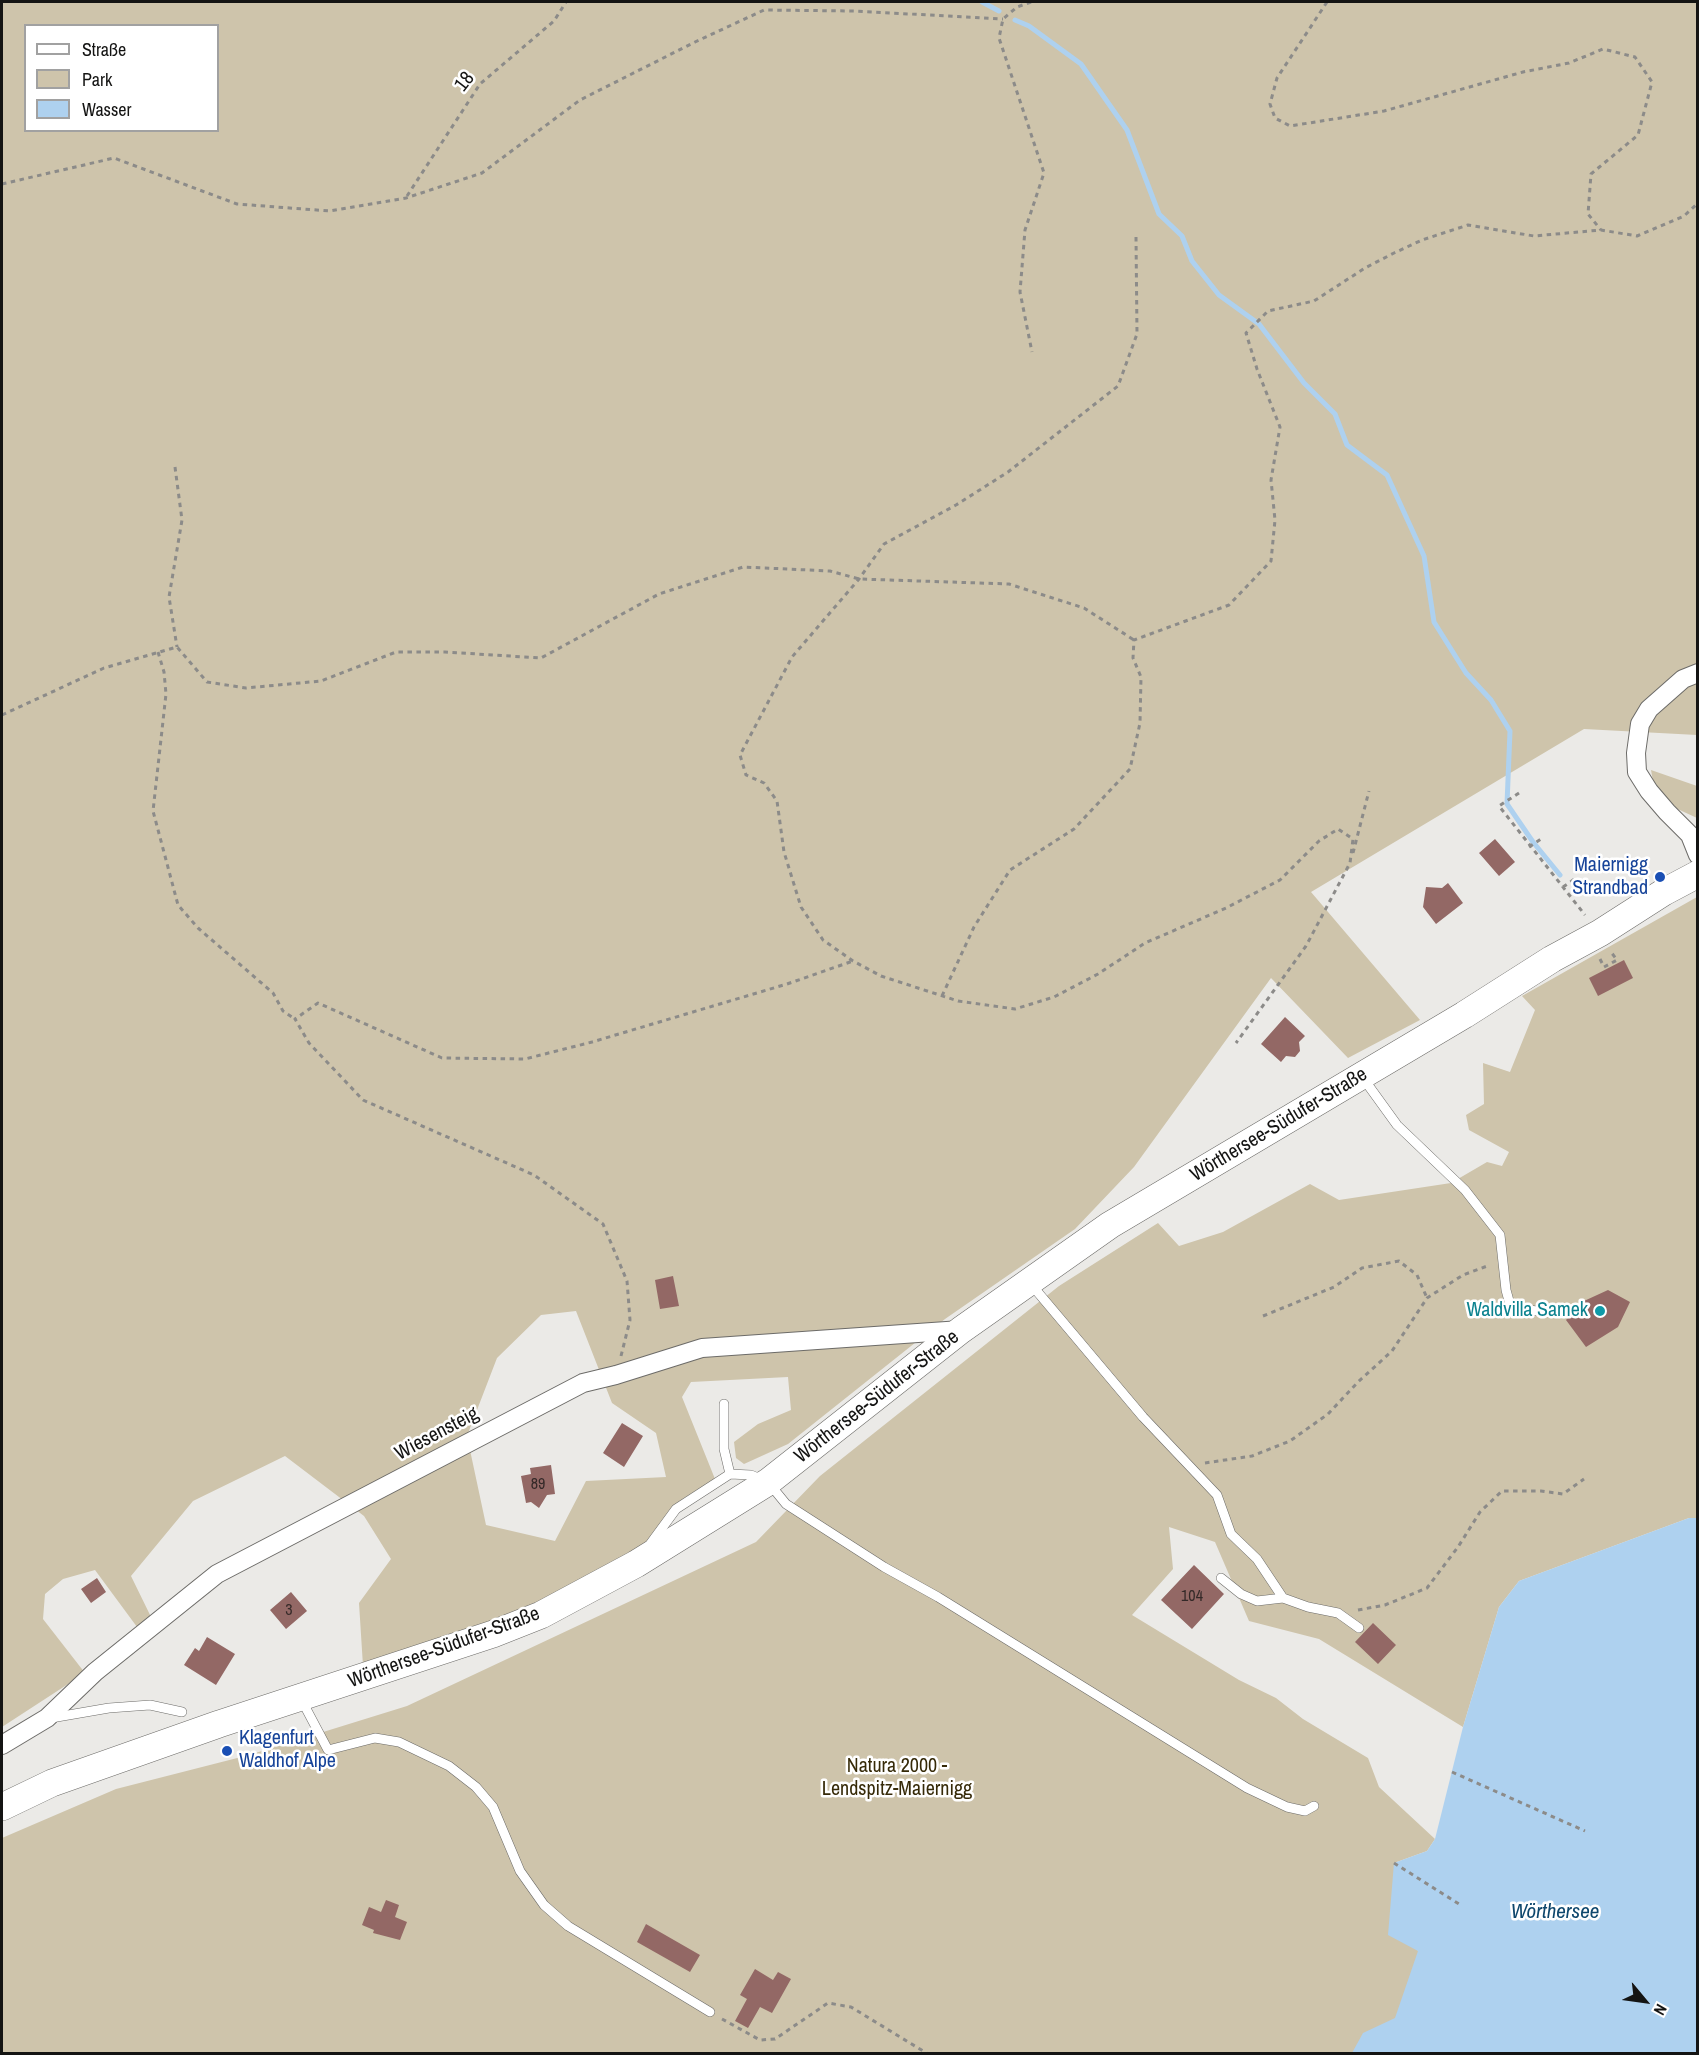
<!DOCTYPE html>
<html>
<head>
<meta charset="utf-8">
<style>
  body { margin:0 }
  #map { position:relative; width:1699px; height:2055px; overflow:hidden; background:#ebeae7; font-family:"Archivo Narrow",sans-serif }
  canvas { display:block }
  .frame { position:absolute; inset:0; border:3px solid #141413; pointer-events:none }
  .legend { position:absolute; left:24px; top:24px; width:195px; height:108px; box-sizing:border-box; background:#fff; border:2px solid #a1a1a1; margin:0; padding:8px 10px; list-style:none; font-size:18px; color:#141413 }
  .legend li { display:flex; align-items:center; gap:12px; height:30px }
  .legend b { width:30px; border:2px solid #a1a1a1 }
  .north { position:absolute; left:1615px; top:1971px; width:60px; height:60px; -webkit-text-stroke:4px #fff; paint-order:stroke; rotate:119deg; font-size:16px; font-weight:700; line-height:24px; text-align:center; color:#141413 }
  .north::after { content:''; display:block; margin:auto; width:21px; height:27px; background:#141413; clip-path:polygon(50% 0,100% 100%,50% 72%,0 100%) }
</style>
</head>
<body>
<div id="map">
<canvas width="1699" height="2055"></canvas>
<div class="frame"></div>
<ul class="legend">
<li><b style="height:8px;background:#fff"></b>Straße</li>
<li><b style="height:16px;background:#cec4ab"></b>Park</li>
<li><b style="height:16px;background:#aed1ef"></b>Wasser</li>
</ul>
<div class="north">N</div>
</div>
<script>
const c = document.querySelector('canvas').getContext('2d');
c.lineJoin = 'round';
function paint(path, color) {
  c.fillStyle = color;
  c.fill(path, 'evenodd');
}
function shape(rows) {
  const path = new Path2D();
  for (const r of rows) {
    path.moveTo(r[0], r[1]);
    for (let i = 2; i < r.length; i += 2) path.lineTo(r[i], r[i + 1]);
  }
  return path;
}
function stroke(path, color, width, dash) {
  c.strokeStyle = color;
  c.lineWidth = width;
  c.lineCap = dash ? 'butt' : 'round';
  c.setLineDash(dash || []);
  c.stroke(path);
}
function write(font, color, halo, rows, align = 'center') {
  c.font = font + ' "Archivo Narrow",sans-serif';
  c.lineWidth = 5;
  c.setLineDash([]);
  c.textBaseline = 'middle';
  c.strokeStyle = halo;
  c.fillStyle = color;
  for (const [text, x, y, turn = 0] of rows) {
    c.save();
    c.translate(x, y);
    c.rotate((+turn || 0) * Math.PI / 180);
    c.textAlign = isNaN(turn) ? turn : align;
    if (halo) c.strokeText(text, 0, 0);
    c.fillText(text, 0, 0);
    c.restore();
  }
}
paint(shape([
  [2,2,1697,2,1697,735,1584,729,1311,892,1420,1020,1348,1058,1271,978,1134,1167,1075,1229,945,1319,788,1444,744,1464,736,1458,734,1442,758,1424,791,1410,788,1377,691,1382,682,1397,715,1479,684,1498,637,1555,508,1622,363,1666,359,1603,391,1559,364,1516,285,1456,193,1501,131,1576,152,1619,140,1631,95,1570,63,1579,45,1594,43,1619,85,1673,2,1727],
  [26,26,218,26,218,130,26,130],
  [576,1311,612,1403,656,1433,666,1477,586,1481,555,1541,486,1525,467,1436,497,1358,541,1315],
  [1651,770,1697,786,1697,818,1671,806,1653,781],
  [1697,897,1697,1518,1689,1518,1519,1581,1499,1607,1463,1727,1319,1639,1249,1621,1215,1542,1169,1527,1173,1569,1132,1615,1239,1680,1276,1698,1303,1719,1368,1758,1379,1787,1435,1839,1427,1851,1394,1863,1418,1951,1452,2053,2,2054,2,1838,116,1789,249,1755,407,1706,756,1542,820,1476,1059,1286,1158,1223,1179,1246,1223,1232,1310,1184,1339,1200,1451,1183,1487,1162,1502,1166,1509,1152,1469,1130,1466,1115,1484,1104,1483,1063,1510,1072,1535,1010,1522,996]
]), '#cec4ab');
paint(shape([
  [1689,1518,1698,1518,1697,2053,1352,2053,1363,2033,1395,2018,1418,1951,1388,1935,1394,1863,1427,1851,1435,1839,1463,1727,1499,1607,1519,1581]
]), '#aed1ef');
stroke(shape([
  [982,2,999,11],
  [1015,20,1029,26,1081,64,1127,130,1159,214,1182,236,1192,261,1219,295,1259,324,1304,383,1335,414,1347,445,1387,475,1424,556,1434,622,1466,673,1491,700,1510,731,1507,804,1533,842,1560,875]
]), '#aed1ef', 5);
paint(shape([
  [1495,839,1515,862,1499,876,1479,853],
  [1448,883,1463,903,1436,924,1423,907,1426,887,1442,888],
  [1624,960,1633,978,1598,996,1589,978],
  [1285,1017,1305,1036,1299,1042,1300,1051,1295,1057,1286,1056,1281,1062,1261,1044],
  [673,1276,679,1306,660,1309,655,1280],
  [1608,1290,1630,1302,1618,1327,1586,1347,1566,1320,1584,1301],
  [622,1423,643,1436,624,1467,603,1453],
  [551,1465,555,1494,547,1495,539,1508,531,1502,526,1503,521,1476,531,1474,530,1468],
  [1194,1565,1224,1594,1192,1629,1161,1600],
  [97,1578,106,1592,91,1603,81,1589],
  [291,1592,307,1611,286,1629,270,1610],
  [1373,1623,1396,1645,1378,1664,1355,1642],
  [207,1637,235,1654,216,1685,184,1665,195,1648,199,1651],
  [386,1900,399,1905,395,1917,407,1922,400,1940,373,1933,374,1930,362,1925,369,1907,381,1912],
  [646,1924,700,1955,690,1972,637,1942],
  [755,1969,773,1980,778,1972,791,1979,772,2013,760,2007,748,2028,735,2021,747,1999,740,1995]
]), '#936865');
const lane = shape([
  [1363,1078,1397,1125,1465,1190,1500,1235,1506,1290,1511,1308,1555,1313],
  [1030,1283,1143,1417,1217,1495,1231,1534,1257,1559,1283,1598,1308,1607,1338,1613,1359,1628],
  [724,1404,724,1449,730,1474],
  [651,1543,676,1509,730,1474,751,1475,768,1482,786,1504,884,1567,938,1597,1247,1788,1287,1807,1305,1811,1314,1806],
  [1221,1578,1241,1594,1257,1601,1283,1598],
  [301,1699,328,1750,375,1738,399,1742,449,1766,476,1787,493,1807,520,1871,544,1905,568,1926,710,2012],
  [51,1718,109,1708,150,1705,182,1712]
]);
const street = shape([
  [1698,673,1683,679,1649,709,1640,724,1636,753,1637,772,1649,791,1667,812,1690,835,1698,855],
  [2,1745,47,1718,95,1672,217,1574,583,1383,616,1375,702,1348,961,1330]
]);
const secondary = shape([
  [2,1807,52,1783,219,1724,493,1634,541,1615,636,1564,768,1482,961,1330,1110,1225,1464,1015,1552,959,1600,933,1664,892,1698,874]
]);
stroke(lane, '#6c6b68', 10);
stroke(street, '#6c6b68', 20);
stroke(secondary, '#6c6b68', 28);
stroke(shape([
  [1031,2,1017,7,1003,19,999,38,1044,173,1025,230,1020,292,1032,352],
  [1327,2,1277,78,1270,104,1275,118,1290,126,1384,111,1523,72,1569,63,1603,49,1635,57,1652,82,1638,135,1591,174,1588,214,1601,230],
  [2,184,114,158,237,204,330,211,406,198,482,173,580,100,695,42,764,10,854,11,1003,19],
  [407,196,480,84,554,21,566,2],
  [1136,237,1137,334,1118,386,1008,472,956,505,884,544,859,579,792,657,740,755,746,775,764,783,777,801,784,852,801,907,823,940,853,961,881,976,958,1001,1015,1009,1054,997,1098,974,1145,943,1226,908,1280,880,1319,841,1338,829,1353,839,1350,863,1306,946,1236,1043],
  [175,467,182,520,169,597,177,647],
  [158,652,164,672,166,694,153,811,178,905,198,928,273,993,283,1011,295,1019],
  [2,715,104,668,177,647,207,682,246,688,321,681,396,652,445,652,541,658,659,594,743,567,830,571,859,579,1009,584,1084,608,1134,640],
  [1519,793,1499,806,1585,915],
  [1529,847,1544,837],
  [1353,853,1369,791],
  [1563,887,1576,878],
  [1600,959,1604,967,1617,960,1611,952],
  [942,996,974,927,1010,870,1074,829,1130,769,1140,723,1141,677,1133,658,1134,640,1229,605,1271,561,1275,520,1271,480,1280,427,1257,369,1246,333,1268,311,1314,301,1365,268,1394,253,1422,240,1468,225,1534,236,1601,230,1637,236,1684,216,1698,203],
  [1263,1316,1334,1287,1362,1268,1399,1261,1417,1275,1427,1298],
  [621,1356,630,1320,627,1281,603,1224,534,1175,363,1100,309,1043,295,1019,318,1003,442,1058,525,1059,592,1042,787,984,853,961],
  [1205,1463,1252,1456,1290,1441,1328,1414,1358,1382,1392,1351,1427,1298,1463,1275,1490,1265],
  [1358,1610,1385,1605,1427,1588,1458,1547,1480,1512,1502,1491,1541,1491,1563,1494,1584,1479],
  [1452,1772,1585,1831],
  [1394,1863,1459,1904],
  [722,2019,760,2040,775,2039,828,2003,851,2007,928,2054]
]), '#8c8b89', 3, [4.5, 4.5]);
stroke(lane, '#fff', 9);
stroke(street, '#fff', 18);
stroke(secondary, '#fff', 27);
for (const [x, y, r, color] of [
  [1660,877,6,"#1a4fb4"],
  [1600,1311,6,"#0f9aa8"],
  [227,1751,6,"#1a4fb4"]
]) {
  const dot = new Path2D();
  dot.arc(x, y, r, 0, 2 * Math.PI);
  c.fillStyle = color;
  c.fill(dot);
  stroke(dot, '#fff', 2);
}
write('16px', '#342928', null, [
  ["89",538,1485],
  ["104",1192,1597],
  ["3",289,1611]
]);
write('20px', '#141413', '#fff', [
  ["18",465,82,-52],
  ["Wörthersee-Südufer-Straße",1279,1125,-31],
  ["Wörthersee-Südufer-Straße",877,1397,-38],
  ["Wiesensteig",437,1434,-28],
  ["Wörthersee-Südufer-Straße",444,1648,-20]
]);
write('20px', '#164399', '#fff', [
  ["Maiernigg",1648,866],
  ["Strandbad",1648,889],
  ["Klagenfurt",239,1739,"left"],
  ["Waldhof Alpe",239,1762,"left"]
], 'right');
write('20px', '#0d838f', '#fff', [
  ["Waldvilla Samek",1588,1311]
], 'right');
write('20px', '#362a08', '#fff', [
  ["Natura 2000 -",897,1767],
  ["Lendspitz-Maiernigg",897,1790]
]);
write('italic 21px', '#0e476d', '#fff', [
  ["Wörthersee",1555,1912]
]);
</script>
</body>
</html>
